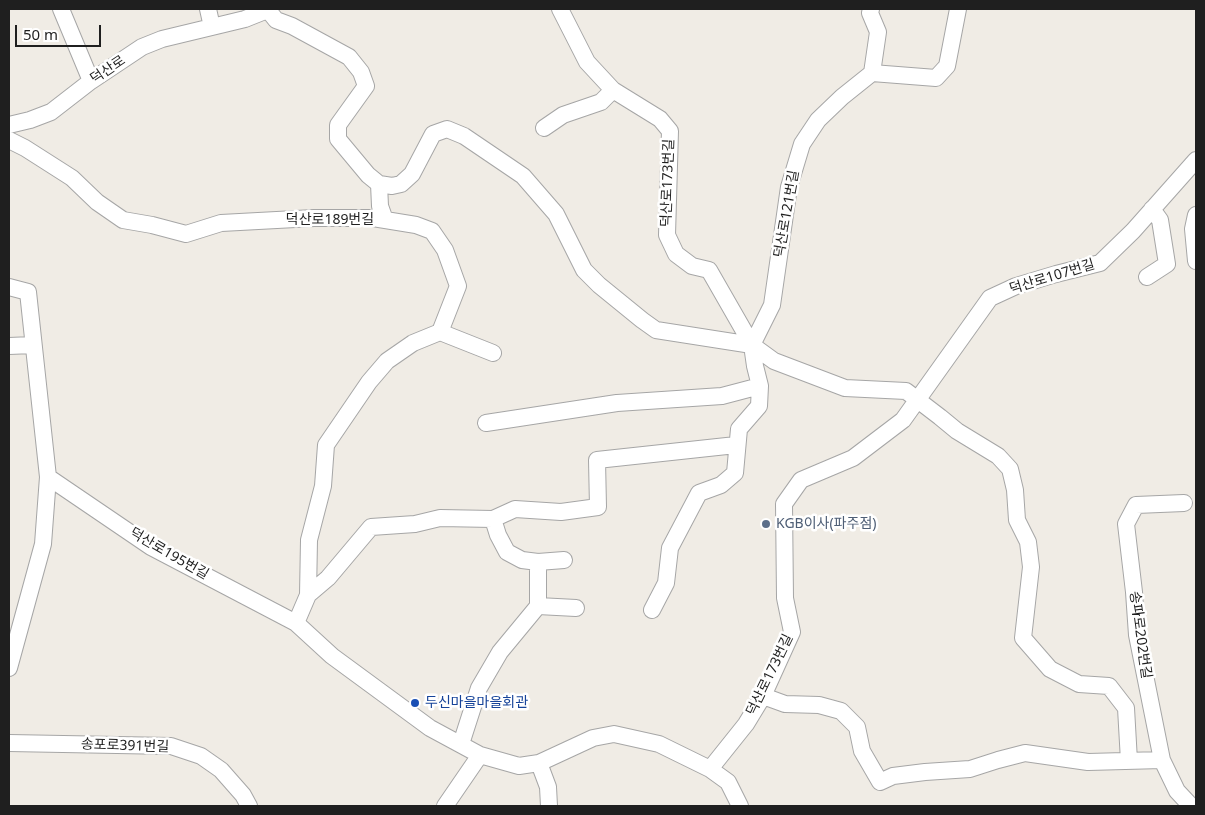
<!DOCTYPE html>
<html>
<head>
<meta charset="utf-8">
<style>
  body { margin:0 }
  #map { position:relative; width:1205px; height:815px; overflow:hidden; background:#f0ece5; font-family:"Noto Sans",sans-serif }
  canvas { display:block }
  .frame { position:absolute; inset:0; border:10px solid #1f1f1f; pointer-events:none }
  .scale { position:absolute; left:15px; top:25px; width:86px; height:22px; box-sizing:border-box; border:2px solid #1f1f1f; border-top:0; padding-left:6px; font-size:15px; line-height:18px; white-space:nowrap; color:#1f1f1f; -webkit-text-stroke:4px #fff; paint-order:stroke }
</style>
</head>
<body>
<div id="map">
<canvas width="1205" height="815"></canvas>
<div class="frame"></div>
<div class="scale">50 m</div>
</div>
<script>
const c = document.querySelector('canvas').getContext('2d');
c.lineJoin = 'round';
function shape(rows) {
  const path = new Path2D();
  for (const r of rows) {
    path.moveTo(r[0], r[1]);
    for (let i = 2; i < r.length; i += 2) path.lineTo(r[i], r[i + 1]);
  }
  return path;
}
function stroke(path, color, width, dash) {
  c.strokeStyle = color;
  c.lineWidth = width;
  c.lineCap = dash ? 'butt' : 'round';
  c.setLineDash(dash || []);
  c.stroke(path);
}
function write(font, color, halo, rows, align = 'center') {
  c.font = font + ' "Noto Sans","Noto Sans KR",sans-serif';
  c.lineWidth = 5;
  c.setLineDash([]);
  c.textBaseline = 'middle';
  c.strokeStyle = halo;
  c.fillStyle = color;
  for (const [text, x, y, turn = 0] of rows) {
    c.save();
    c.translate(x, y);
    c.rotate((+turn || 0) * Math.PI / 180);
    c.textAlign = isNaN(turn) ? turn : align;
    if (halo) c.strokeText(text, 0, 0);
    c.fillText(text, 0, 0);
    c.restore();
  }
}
const minor = shape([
  [61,9,91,81],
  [208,9,212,27],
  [560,9,587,62,613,90,660,119,670,131,667,235,676,254,692,266,709,270,752,345,774,361,845,388,906,391,940,417,957,431,998,456,1010,469,1015,490,1017,520,1028,542,1031,567,1023,638,1050,669,1079,684,1109,686,1126,708,1129,761],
  [268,10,276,20,292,26,349,57,361,72,366,86,338,125,338,139,368,175,379,184,392,186,401,184,412,174,433,134,447,129,464,136,523,176,556,214,584,270,599,285,642,320,656,330,752,345],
  [872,73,936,78,947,66,958,9],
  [9,125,30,120,51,112,91,81,142,47,162,39,245,19,270,9],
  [544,128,563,115,601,102,613,90],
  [9,140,25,148,72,178,97,202,123,220,152,225,186,234,221,223,314,218,373,218,416,225,432,231,445,250,458,286,440,332,413,343,387,361,369,382,326,445,323,486,309,540,308,595],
  [379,184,380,206,385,220],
  [1196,215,1193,229,1196,261],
  [1147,277,1167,264,1160,220,1152,209],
  [9,287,28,292,48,477,43,544,9,668],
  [440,332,493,353],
  [9,346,33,345],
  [486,423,617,403,722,396,760,386],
  [48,477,151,547,296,623,332,656,430,728,480,755,519,766,539,763,593,738,614,734,659,744,710,769,728,782,740,806],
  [1184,503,1136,505,1126,524,1134,592,1137,635,1162,760,1177,791,1191,806],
  [493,519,498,535,507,552,522,560,538,562],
  [538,606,576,608],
  [652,610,666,583,670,548,699,493,721,485,735,473,739,429,759,406,760,386,755,366,752,345,772,305,789,187,802,144,818,120,842,97,872,73,878,32,870,13,871,9],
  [296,623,308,595,328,578,371,527,415,524,440,518,493,519,515,509,561,512,598,507,597,460,736,445],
  [763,696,785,704,819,705,841,711,857,727,862,751,880,782,893,776,925,772,970,769,998,760,1025,753,1088,762,1162,760],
  [9,743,171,746,201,756,221,770,243,795,249,806],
  [461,744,479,688,500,652,538,606,538,562,564,560],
  [539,763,548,787,549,806],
  [710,769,746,724,763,696,792,632,785,598,784,504,801,480,853,458,903,420,990,298,1016,286,1056,274,1100,263,1133,231,1196,160],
  [445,806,480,755]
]);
stroke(minor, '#a6a6a6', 18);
stroke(minor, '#fff', 16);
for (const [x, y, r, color] of [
  [766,524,5,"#5c6f8a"],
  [415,703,5,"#1a4fb4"]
]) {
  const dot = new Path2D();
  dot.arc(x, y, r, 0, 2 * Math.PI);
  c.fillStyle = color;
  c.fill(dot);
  stroke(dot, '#fff', 2);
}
write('14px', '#1f1f1f', '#fff', [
  ["덕산로",108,70,-34],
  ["덕산로173번길",668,183,-88],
  ["덕산로121번길",787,214,-80],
  ["덕산로189번길",330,220],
  ["덕산로107번길",1052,277,-17],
  ["덕산로195번길",169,554,30],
  ["송파로202번길",1140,635,82],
  ["덕산로173번길",770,675,-64],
  ["송포로391번길",125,746,2]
]);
write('14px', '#4e5e75', '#fff', [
  ["KGB이사(파주점)",776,524]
], 'left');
write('14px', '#164399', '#fff', [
  ["두신마을마을회관",425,703]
], 'left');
</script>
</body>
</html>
